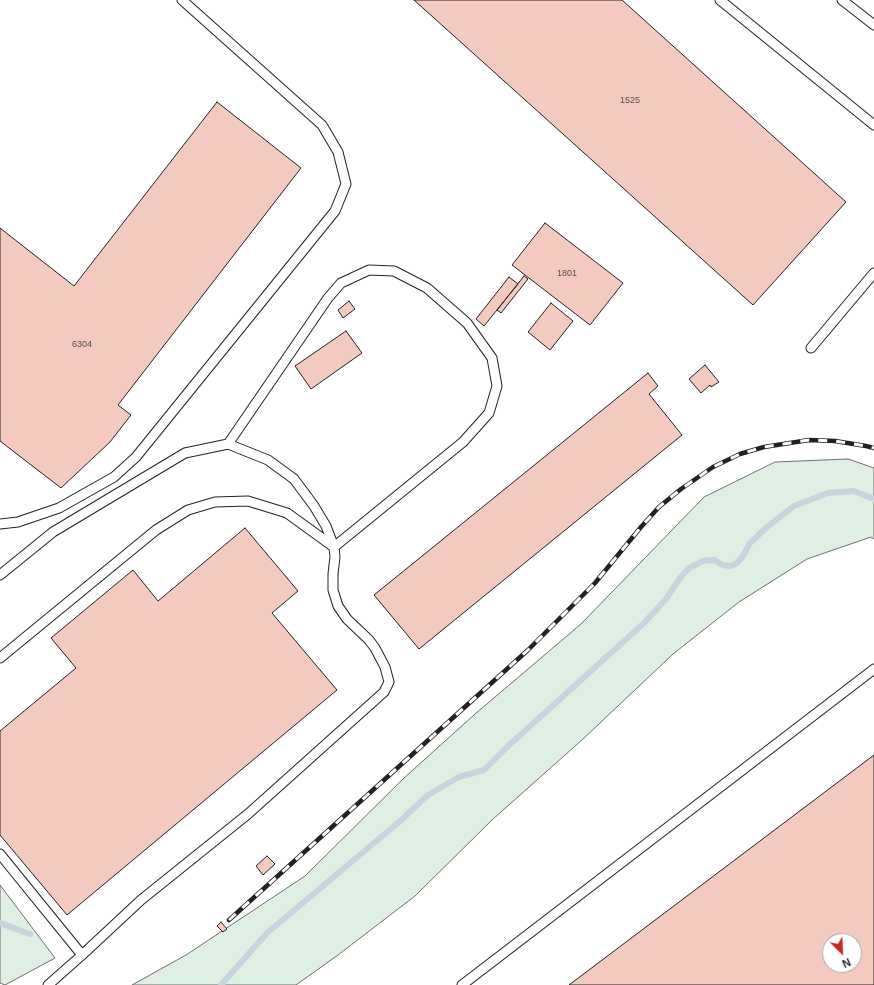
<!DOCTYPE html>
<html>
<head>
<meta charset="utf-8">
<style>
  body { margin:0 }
  #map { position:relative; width:874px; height:985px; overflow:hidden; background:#fff; font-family:Arial,sans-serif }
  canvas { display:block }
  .north { position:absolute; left:822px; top:933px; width:40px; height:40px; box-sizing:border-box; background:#fff; border:1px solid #a7a7a7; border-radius:50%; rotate:156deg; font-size:11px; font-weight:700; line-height:16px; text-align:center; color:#222 }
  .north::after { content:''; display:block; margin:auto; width:14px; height:18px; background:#c62828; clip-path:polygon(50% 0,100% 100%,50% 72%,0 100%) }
</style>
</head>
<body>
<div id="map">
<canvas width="874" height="985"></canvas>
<div class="north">N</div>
</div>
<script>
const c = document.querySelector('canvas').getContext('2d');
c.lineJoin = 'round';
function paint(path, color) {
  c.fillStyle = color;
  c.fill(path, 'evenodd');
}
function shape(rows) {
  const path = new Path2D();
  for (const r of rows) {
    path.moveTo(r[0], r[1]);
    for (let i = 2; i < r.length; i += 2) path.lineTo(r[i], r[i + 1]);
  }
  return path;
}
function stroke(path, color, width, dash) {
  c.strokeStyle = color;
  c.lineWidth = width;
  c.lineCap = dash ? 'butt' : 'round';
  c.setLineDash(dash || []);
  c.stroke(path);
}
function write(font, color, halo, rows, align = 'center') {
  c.font = font + ' Arial,sans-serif';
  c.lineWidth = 3;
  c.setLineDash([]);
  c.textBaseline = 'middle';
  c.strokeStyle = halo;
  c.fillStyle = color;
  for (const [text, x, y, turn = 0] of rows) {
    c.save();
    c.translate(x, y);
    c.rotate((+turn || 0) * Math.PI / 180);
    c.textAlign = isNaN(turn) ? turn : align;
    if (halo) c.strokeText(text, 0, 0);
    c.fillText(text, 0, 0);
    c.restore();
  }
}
const green = shape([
  [848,459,874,468,874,539,871,537,807,559,739,602,673,654,583,739,492,820,415,896,338,955,296,985,132,985,186,955,305,876,404,778,475,714,581,624,704,497,775,462,848,459],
  [0,885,55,958,5,985,0,983,0,885]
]);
paint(green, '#e0efe3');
stroke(green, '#6f6f6f', 1);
stroke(shape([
  [0,923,30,934],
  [221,985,267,933,399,822,428,795,459,777,484,770,507,747,644,623,666,599,680,578,689,568,703,561,715,560,722,565,731,566,737,563,743,556,750,543,767,527,794,506,828,493,854,491,874,499]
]), '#c7d3dd', 6);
const building = shape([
  [414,0,622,0,846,202,753,305,414,0],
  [217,102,301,168,118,405,131,415,110,442,61,488,0,441,0,228,74,286,217,102],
  [545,223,623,283,590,325,512,265,545,223],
  [524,276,528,279,501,313,497,310,524,276],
  [509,277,518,284,484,326,476,319,509,277],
  [349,301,355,309,343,318,338,310,349,301],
  [551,303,573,321,550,350,528,332,551,303],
  [346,331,362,353,311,389,295,366,346,331],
  [705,365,719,382,711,387,710,385,701,393,689,379,705,365],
  [648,373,658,386,649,394,682,435,419,649,374,595,648,373],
  [245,528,298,591,272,613,337,690,67,915,0,835,0,731,76,668,51,638,133,570,158,601,245,528],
  [874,755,874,985,569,985,874,755],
  [830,941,854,941,854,965,830,965,830,941],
  [267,856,275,864,263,875,256,866,267,856],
  [221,922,227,929,223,932,217,926,221,922]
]);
paint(building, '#f3c9c0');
stroke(building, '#222', 1);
const service = shape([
  [720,0,874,125],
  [842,0,874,25],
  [811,348,874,273],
  [0,524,18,522,59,508,114,477,136,457,335,211,346,184,338,152,322,125,182,0],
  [0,575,53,532,185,453,228,444,268,460,294,479,314,506,326,526,334,547,335,557,333,574,333,590,338,606,347,619,369,640,375,648,385,667,389,682,384,692,248,814,141,900,82,955,48,985],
  [0,658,156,530,188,510,215,502,248,501,287,513,334,547,463,442,489,413,497,386,492,358,467,323,427,288,394,271,369,270,341,283,328,298,228,444],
  [0,854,82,955],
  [462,985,874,669]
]);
stroke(service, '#222', 11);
stroke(service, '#fff', 9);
const rail = shape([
  [229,920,528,650,595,583,641,527,659,507,681,489,713,467,740,454,764,447,809,440,835,441,866,446,874,448]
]);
stroke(rail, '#222', 4.5);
stroke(rail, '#fff', 3, [9]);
write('9px', '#564c4a', null, [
  ["1525",630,101],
  ["1801",567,274],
  ["6304",82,345]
]);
</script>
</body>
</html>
